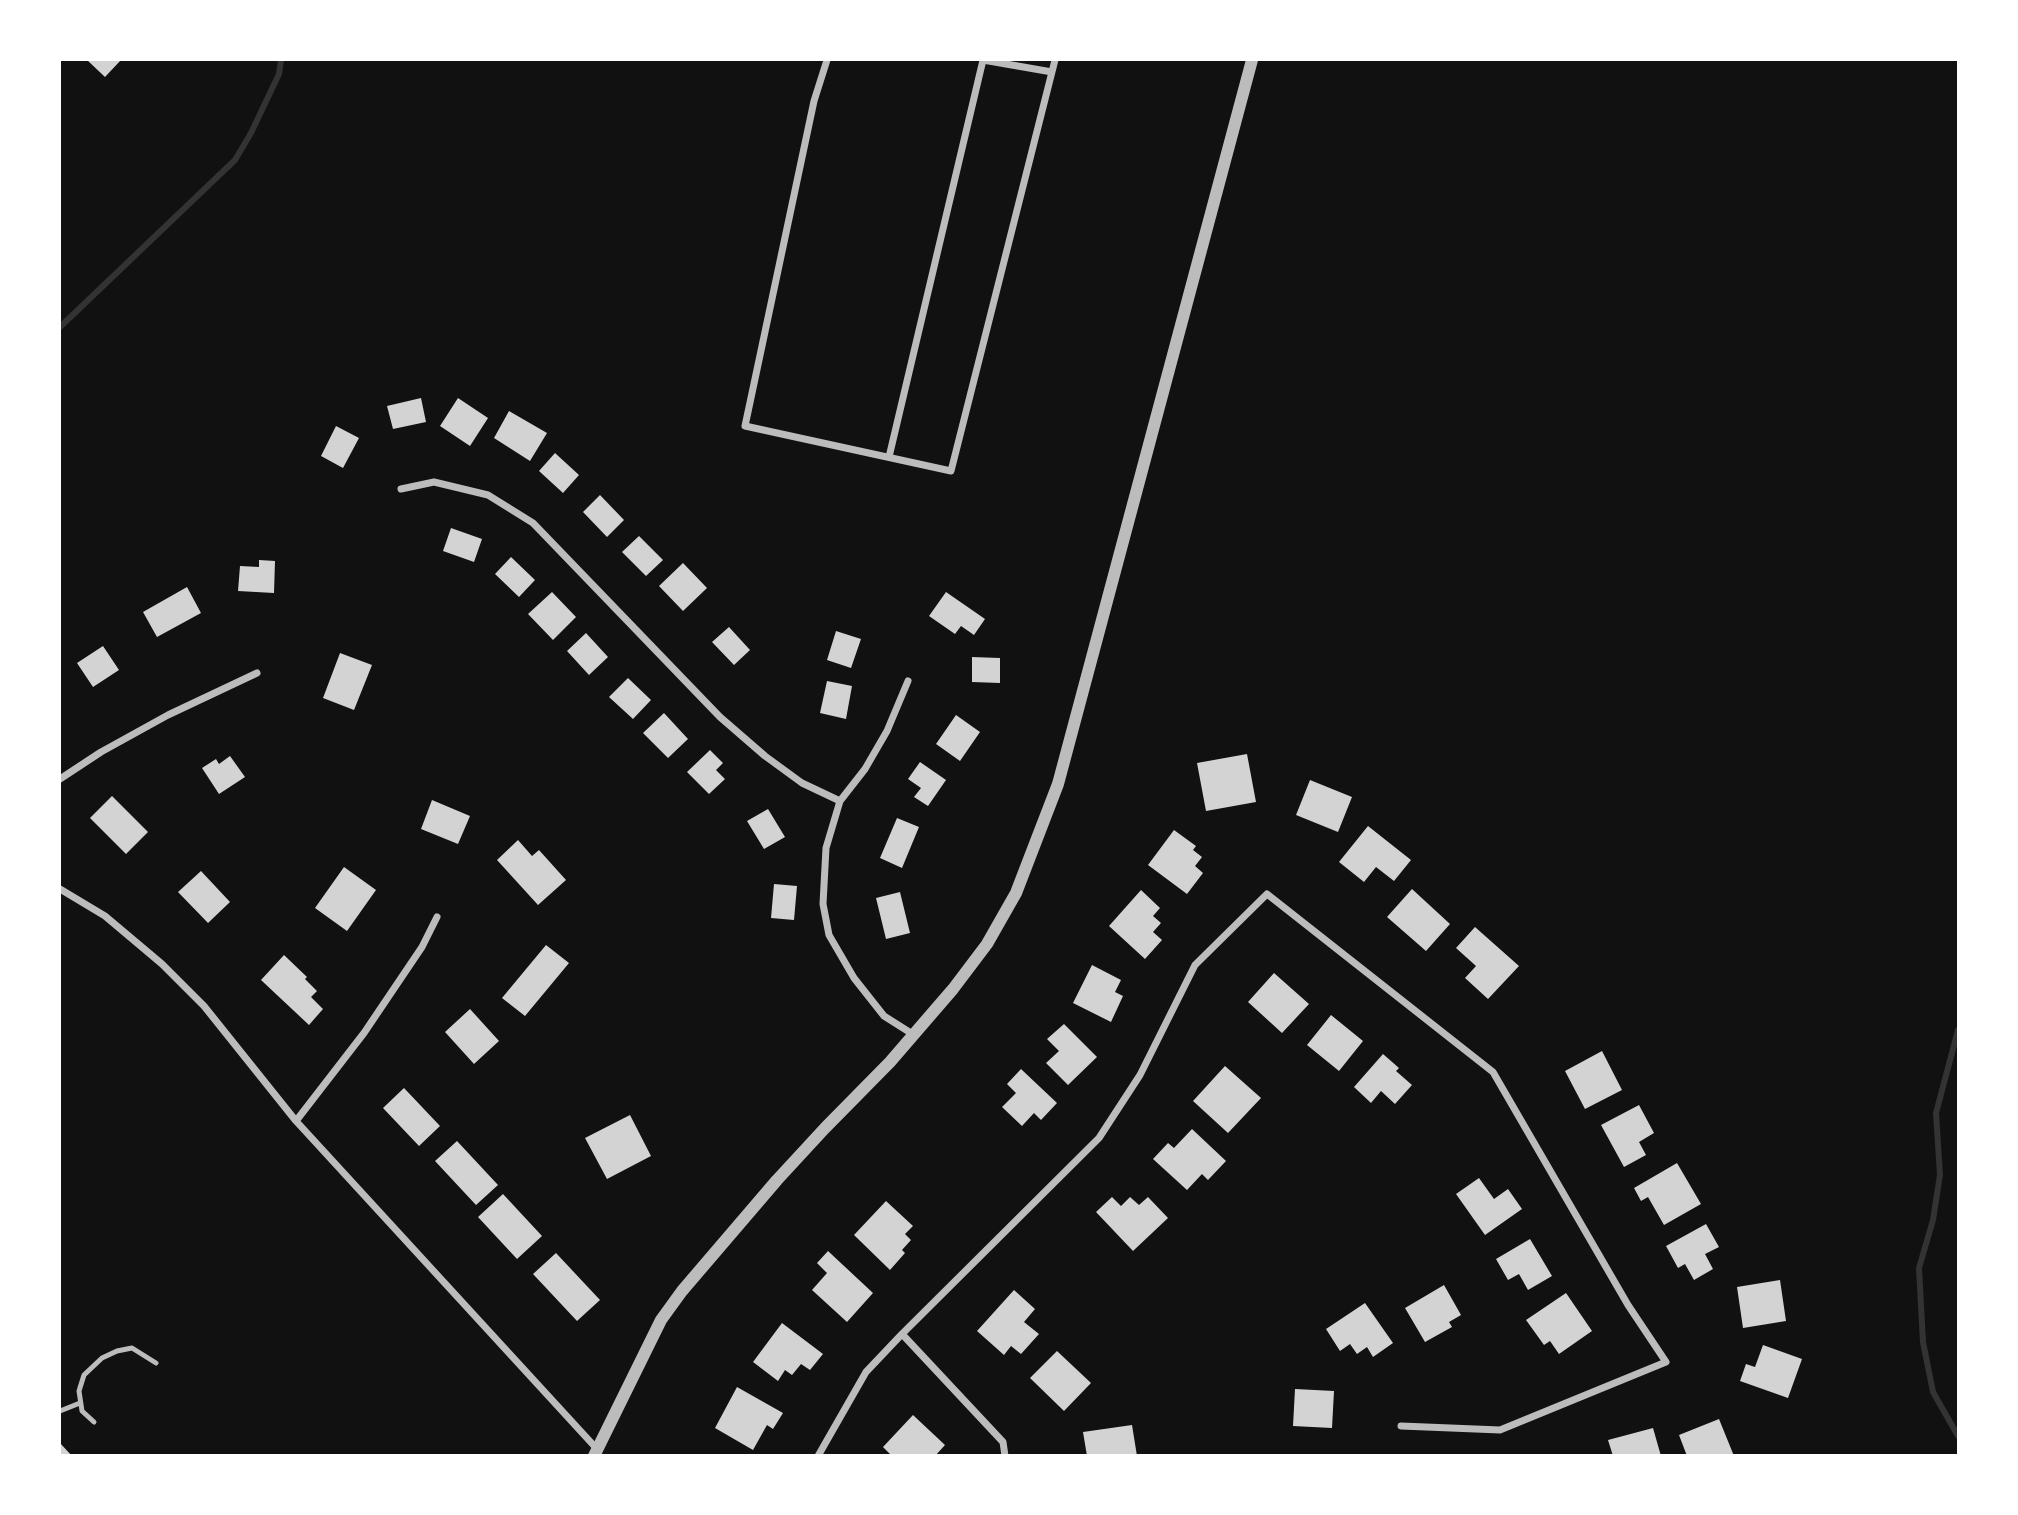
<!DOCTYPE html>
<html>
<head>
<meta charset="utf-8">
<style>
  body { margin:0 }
  #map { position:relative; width:2018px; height:1515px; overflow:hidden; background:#111; font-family:"Work Sans",sans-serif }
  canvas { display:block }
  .frame { position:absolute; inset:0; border:61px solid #fff; pointer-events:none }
</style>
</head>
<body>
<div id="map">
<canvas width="2018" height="1515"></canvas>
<div class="frame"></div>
</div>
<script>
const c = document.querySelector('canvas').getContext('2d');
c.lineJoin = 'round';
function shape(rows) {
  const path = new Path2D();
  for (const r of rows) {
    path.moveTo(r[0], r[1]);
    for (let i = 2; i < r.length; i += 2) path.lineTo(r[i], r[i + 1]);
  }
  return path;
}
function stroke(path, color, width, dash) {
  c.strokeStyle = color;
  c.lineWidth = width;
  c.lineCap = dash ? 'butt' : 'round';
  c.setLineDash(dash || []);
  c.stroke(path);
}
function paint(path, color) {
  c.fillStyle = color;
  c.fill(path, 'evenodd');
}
stroke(shape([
  [60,327,235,160,251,133,279,74,281,60],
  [1958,1030,1936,1113,1940,1175,1933,1220,1919,1268,1923,1342,1933,1392,1958,1436]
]), '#333', 6);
paint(shape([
  [87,60,121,60,105,77],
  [421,398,426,422,393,429,387,406],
  [458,398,488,418,470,446,440,426],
  [509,411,547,433,530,461,494,438],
  [336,426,359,438,343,468,321,456],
  [555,453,579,475,563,493,539,471],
  [600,495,624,520,607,537,583,512],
  [451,528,482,539,474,562,443,551],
  [639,536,663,560,646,576,622,552],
  [511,557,535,580,519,597,495,574],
  [259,560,275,561,274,593,238,591,240,566,259,567],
  [683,563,707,588,683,611,659,586],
  [187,587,201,613,157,637,143,612],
  [552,592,576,617,553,640,528,614],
  [946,592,985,619,974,635,961,626,955,634,929,616],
  [729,627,750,650,734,665,712,642],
  [836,631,861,639,851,668,827,660],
  [586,633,608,657,589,675,567,651],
  [103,646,119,670,93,687,77,663],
  [340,653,372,665,354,710,323,698],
  [972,657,1000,658,1000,683,972,682],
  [628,678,651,700,633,719,609,697],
  [827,681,852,686,846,719,820,713],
  [664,713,688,739,668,758,643,733],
  [956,715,980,732,960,761,936,744],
  [710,750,723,763,716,770,725,779,709,794,687,772],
  [1247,754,1256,802,1206,811,1197,763],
  [230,756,245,777,219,794,202,768,216,759,219,764],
  [920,762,946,780,928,806,914,797,921,788,908,779],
  [1310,780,1352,797,1338,832,1296,815],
  [112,796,148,832,126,854,90,818],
  [432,800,470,816,458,844,421,829],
  [768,809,785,837,764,849,747,821],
  [897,818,919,827,902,868,880,858],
  [1368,826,1411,860,1394,881,1376,867,1364,882,1339,862],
  [1174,830,1196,846,1193,850,1202,857,1195,866,1203,873,1187,894,1148,865],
  [518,840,532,856,539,850,566,880,538,905,497,860],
  [344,867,376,890,347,931,315,908],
  [201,871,230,902,208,923,178,892],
  [774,884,797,886,794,920,771,918],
  [1412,889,1450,924,1426,951,1387,917],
  [1141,890,1160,908,1153,916,1161,923,1153,932,1162,940,1145,959,1109,926],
  [900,892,910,933,886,939,876,898],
  [1475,927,1519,966,1488,999,1465,978,1476,966,1456,948],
  [546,945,569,963,525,1016,502,998],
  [284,955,307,977,305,979,317,991,311,997,323,1009,309,1025,261,980],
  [1092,965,1121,980,1115,992,1123,996,1111,1022,1073,1003],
  [1274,973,1309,1004,1282,1033,1248,1002],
  [470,1009,499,1041,474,1064,445,1032],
  [1331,1015,1363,1041,1339,1071,1307,1045],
  [1064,1024,1097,1057,1068,1085,1046,1063,1059,1051,1047,1039],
  [1602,1051,1622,1090,1585,1109,1565,1071],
  [1383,1054,1399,1068,1396,1071,1412,1085,1395,1104,1381,1091,1371,1103,1354,1087],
  [1225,1066,1261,1098,1228,1133,1193,1101],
  [1021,1069,1057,1103,1041,1120,1034,1113,1022,1126,1002,1107,1016,1093,1007,1084],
  [404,1088,440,1126,419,1146,383,1108],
  [1639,1105,1654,1133,1639,1142,1646,1155,1624,1167,1601,1125],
  [630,1115,651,1156,607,1179,585,1138],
  [1192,1129,1226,1161,1208,1180,1202,1174,1187,1190,1153,1159,1168,1143,1174,1148],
  [457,1141,498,1185,476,1205,435,1161],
  [1677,1163,1701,1204,1664,1225,1648,1197,1641,1201,1634,1188],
  [1479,1178,1494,1199,1508,1189,1522,1209,1485,1235,1456,1194],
  [503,1194,542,1236,517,1259,478,1217],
  [1112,1197,1121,1206,1130,1197,1139,1205,1148,1197,1168,1218,1133,1251,1096,1212],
  [886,1201,913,1226,905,1234,911,1240,902,1250,905,1253,890,1270,854,1235],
  [1706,1224,1719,1247,1705,1254,1713,1269,1694,1280,1685,1264,1678,1268,1666,1246],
  [1530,1239,1552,1276,1528,1290,1519,1274,1508,1280,1496,1259],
  [828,1251,873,1293,847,1322,812,1290,827,1273,817,1263],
  [556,1253,600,1300,577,1321,533,1274],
  [1780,1280,1786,1321,1743,1328,1737,1287],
  [1444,1285,1461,1315,1449,1322,1452,1327,1425,1342,1405,1308],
  [1014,1290,1035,1309,1024,1322,1039,1334,1021,1354,1011,1346,1004,1355,977,1331],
  [1566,1293,1592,1331,1559,1354,1550,1341,1544,1345,1526,1320],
  [1365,1303,1393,1343,1373,1357,1367,1347,1357,1354,1350,1344,1340,1351,1326,1329],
  [782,1323,823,1354,810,1370,801,1364,792,1375,785,1370,778,1381,753,1362],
  [1763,1345,1802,1359,1788,1398,1740,1381,1746,1364,1755,1367],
  [1057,1351,1091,1383,1064,1411,1030,1378],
  [737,1387,783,1413,773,1429,767,1425,753,1450,715,1428],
  [1295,1389,1334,1391,1332,1428,1293,1426],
  [913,1415,945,1445,935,1456,892,1456,883,1447],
  [1719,1419,1734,1456,1687,1456,1679,1435],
  [1132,1425,1137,1456,1087,1456,1083,1432],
  [1653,1428,1661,1456,1613,1456,1608,1440],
  [60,1443,72,1456,60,1456]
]), '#d3d3d3');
stroke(shape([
  [60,1411,80,1403],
  [94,1422,82,1411,79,1391,84,1375,102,1358,117,1351,132,1348,156,1363]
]), '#bcbcbc', 5);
stroke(shape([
  [827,60,814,101,745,426,951,471,1055,60],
  [889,457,983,60,1052,72],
  [401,489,434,482,488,495,533,523,720,717,765,756,802,783,840,801],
  [908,681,887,731,865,769,840,801,826,848,823,904,829,935,854,978,884,1016,914,1035],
  [60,779,101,752,168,715,257,673],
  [60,889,105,916,162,964,204,1006,296,1121,597,1449],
  [296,1121,364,1033,422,947,437,917],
  [902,1334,1003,1442,1005,1456],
  [818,1456,866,1372,902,1334,1099,1138,1140,1075,1195,965,1267,894,1493,1072,1628,1305,1666,1362,1500,1430,1401,1426]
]), '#bcbcbc', 7);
stroke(shape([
  [594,1456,661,1320,682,1291,777,1180,825,1128,890,1062,953,989,987,944,1016,893,1058,784,1252,60]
]), '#bcbcbc', 12);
</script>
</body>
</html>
